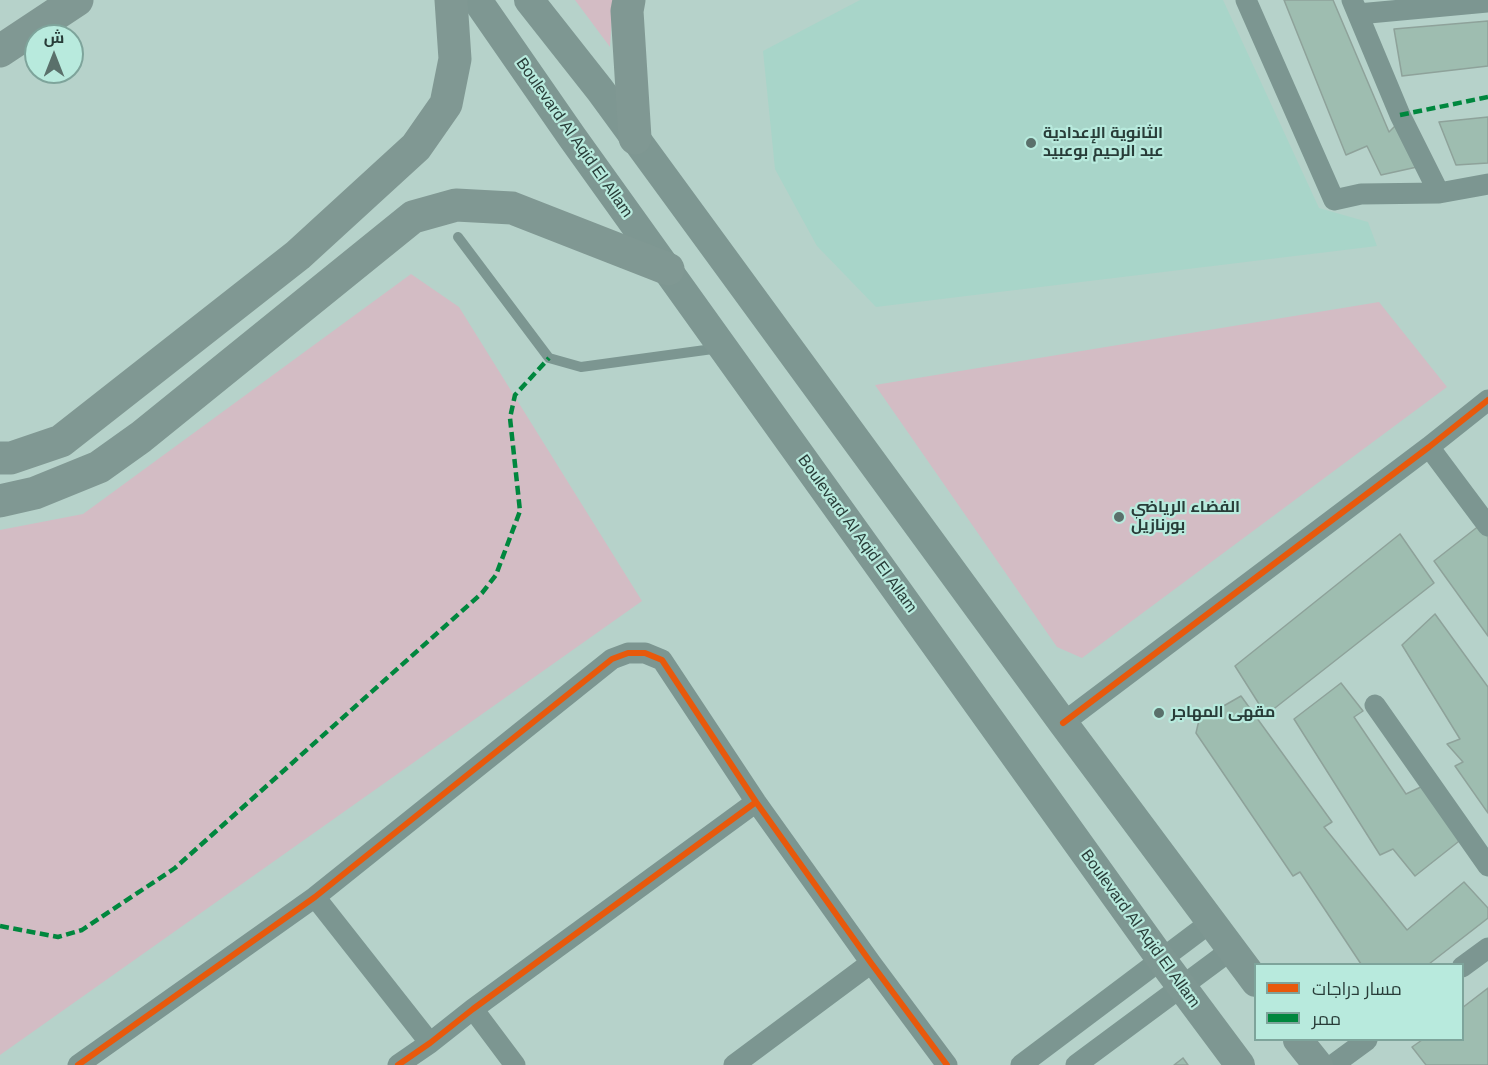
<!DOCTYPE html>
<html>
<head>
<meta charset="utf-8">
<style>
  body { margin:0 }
  #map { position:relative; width:1488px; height:1065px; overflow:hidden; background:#b6d2ca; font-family:Helvetica,Cairo,sans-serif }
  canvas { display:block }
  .legend { position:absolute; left:1254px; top:963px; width:210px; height:78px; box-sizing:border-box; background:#b8eadd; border:2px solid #7ea49b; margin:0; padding:8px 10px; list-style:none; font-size:18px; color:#283c38 }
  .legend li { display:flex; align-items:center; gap:12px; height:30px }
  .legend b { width:30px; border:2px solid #7ea49b }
  .north { position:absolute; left:24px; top:24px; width:60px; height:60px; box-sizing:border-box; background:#b8eadd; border:2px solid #7ea49b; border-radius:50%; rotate:0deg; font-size:16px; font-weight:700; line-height:24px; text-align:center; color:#283c38 }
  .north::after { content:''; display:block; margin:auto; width:21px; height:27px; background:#5a706b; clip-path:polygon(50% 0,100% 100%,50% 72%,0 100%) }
</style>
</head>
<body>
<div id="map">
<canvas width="1488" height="1065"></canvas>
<ul class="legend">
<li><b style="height:8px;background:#e8590c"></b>مسار دراجات</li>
<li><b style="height:8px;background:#00873e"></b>ممر</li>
</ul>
<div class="north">ش</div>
</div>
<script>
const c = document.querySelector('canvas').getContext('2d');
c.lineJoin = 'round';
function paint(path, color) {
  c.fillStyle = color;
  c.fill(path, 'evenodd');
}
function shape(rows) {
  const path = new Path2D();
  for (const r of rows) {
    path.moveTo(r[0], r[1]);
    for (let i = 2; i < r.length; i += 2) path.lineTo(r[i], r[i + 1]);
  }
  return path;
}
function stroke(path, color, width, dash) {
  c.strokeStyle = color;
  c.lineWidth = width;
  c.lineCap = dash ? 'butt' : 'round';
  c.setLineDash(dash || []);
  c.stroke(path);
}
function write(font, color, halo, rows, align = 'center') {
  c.font = font + ' Helvetica,Cairo,sans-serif';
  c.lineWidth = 4.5;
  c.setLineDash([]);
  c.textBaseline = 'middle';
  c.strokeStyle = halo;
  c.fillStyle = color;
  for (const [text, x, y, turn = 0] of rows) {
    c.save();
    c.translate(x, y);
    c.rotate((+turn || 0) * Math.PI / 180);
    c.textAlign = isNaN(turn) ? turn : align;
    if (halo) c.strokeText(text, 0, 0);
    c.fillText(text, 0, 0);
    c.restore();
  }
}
paint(shape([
  [860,0,1223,0,1319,208,1368,222,1377,246,876,307,817,246,775,169,763,51]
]), '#a8d5c9');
paint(shape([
  [575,0,613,0,610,47],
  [411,274,459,307,642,601,0,1055,0,530,83,514],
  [1379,302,1447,387,1082,658,1057,647,875,385]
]), '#d3bcc4');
const building = shape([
  [1284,0,1333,0,1389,132,1397,124,1417,167,1381,175,1367,146,1346,155,1284,0],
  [1488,21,1488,66,1402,76,1394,29,1488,21],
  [1488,117,1488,163,1456,165,1439,122,1488,117],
  [1480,525,1488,536,1488,636,1434,561,1480,525],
  [1400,534,1434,583,1266,715,1235,666,1400,534],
  [1435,614,1488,687,1488,813,1455,766,1463,762,1447,744,1460,739,1402,645,1435,614],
  [1341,683,1363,711,1354,717,1406,794,1425,785,1463,838,1415,876,1393,849,1380,855,1294,719,1341,683],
  [1241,696,1332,822,1324,827,1407,930,1464,882,1488,908,1488,918,1429,964,1361,964,1300,872,1293,876,1196,733,1199,720,1241,696],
  [1488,988,1488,1065,1426,1065,1412,1047,1422,1040,1462,1040,1462,1008,1488,988],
  [1183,1058,1188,1065,1174,1065,1183,1058]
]);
paint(building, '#9ebdb0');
stroke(building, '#8ea29a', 1.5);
stroke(shape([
  [458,237,549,358,581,367,720,348]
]), '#7c9691', 10);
stroke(shape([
  [1246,0,1334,200,1361,194,1439,193,1488,184],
  [1352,0,1400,115,1439,193],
  [1358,14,1488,2],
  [1429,447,1488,526],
  [1375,705,1488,866],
  [1063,723,1429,447,1488,400],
  [315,897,430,1043],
  [1462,967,1488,948],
  [473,1009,515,1065],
  [78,1065,315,897,612,659,628,653,645,653,662,660,756,802,871,963,947,1065],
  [398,1065,430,1043,473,1009,756,802],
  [734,1065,871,963],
  [1021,1065,1211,922],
  [1076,1065,1231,950],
  [1333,1065,1367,1040]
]), '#7c9691', 21);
stroke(shape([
  [477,0,572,137,1161,959,1240,1065],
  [529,0,600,90,1063,723,1256,982],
  [1298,1040,1318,1065]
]), '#7e9792', 30);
stroke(shape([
  [629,0,627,11,635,138],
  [0,51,77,0],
  [0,458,11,458,61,441,298,255,416,147,446,104,455,59,451,0],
  [0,501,35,493,99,467,141,437,413,217,456,205,512,208,668,269]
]), '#809893', 33);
stroke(shape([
  [1400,115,1488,97],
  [0,926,58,937,82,930,175,868,482,593,496,575,520,511,510,418,515,395,549,358]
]), '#00873e', 4.5, [9, 4.5]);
stroke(shape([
  [1063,723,1429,447,1488,400],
  [78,1065,315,897,612,659,628,653,645,653,662,660,756,802,871,963,947,1065],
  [398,1065,430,1043,473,1009,756,802]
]), '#e8590c', 6);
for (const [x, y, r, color] of [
  [1031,143,6,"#5a706b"],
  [1119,517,6,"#5a706b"],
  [1159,713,6,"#5a706b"]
]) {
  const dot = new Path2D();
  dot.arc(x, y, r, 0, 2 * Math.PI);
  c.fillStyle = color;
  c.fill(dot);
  stroke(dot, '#b8eadd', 2);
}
write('bold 16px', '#283c38', '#b8eadd', [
  ["الثانوية الإعدادية",1043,134],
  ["عبد الرحيم بوعبيد",1043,152],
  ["الفضاء الرياضي",1131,508],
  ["بورنازيل",1131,526],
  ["مقهى المهاجر",1171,713]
], 'left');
write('16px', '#283c38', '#b8eadd', [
  ["Boulevard Al Aqid El Allam",574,138,55],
  ["Boulevard Al Aqid El Allam",857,534,54],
  ["Boulevard Al Aqid El Allam",1140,929,54]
]);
</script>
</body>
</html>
